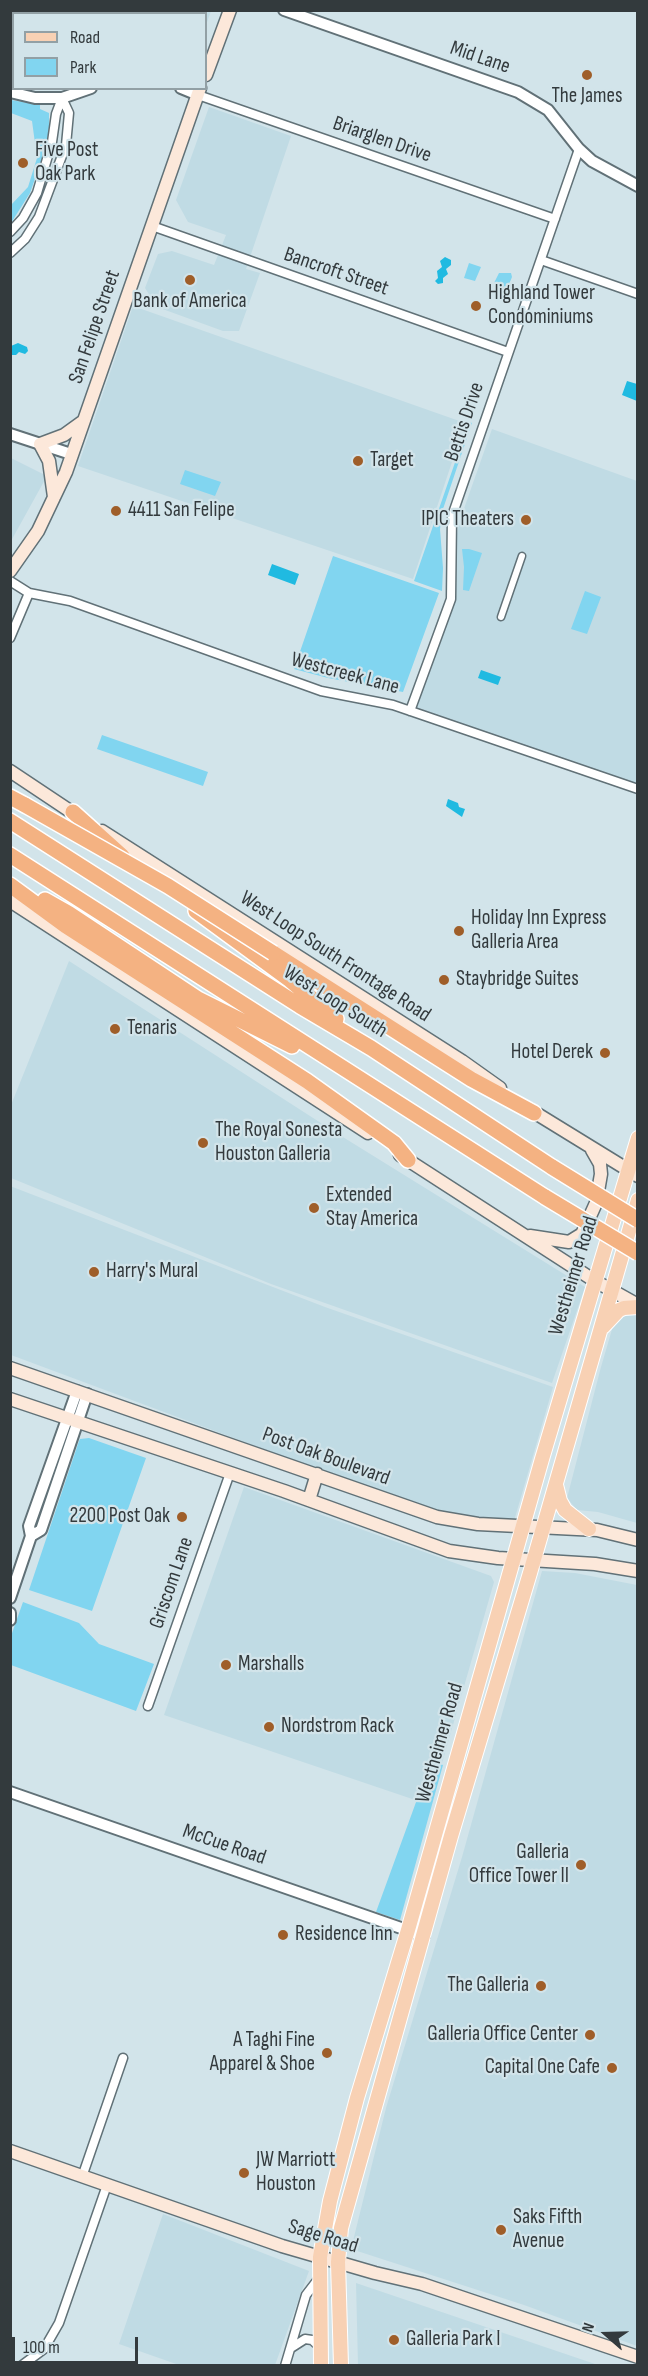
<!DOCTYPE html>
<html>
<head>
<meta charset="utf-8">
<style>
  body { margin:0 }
  #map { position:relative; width:648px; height:2376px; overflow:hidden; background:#d2e4ea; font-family:"Sofia Sans Condensed",sans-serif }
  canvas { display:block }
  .frame { position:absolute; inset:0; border:12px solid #333a3d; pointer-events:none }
  .legend { position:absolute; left:12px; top:12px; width:195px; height:78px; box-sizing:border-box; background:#d2e4ea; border:2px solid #92a0a5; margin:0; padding:8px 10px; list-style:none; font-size:18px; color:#333a3d }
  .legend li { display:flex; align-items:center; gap:12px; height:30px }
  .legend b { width:30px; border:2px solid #92a0a5 }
  .north { position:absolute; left:576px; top:2304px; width:60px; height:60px; -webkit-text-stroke:4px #d2e4ea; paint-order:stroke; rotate:290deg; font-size:16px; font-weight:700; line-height:24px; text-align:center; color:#333a3d }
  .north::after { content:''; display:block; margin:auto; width:21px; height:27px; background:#333a3d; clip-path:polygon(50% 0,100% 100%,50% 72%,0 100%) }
  .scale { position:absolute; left:12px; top:2337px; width:126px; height:27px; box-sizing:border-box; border:3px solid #333a3d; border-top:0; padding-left:8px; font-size:18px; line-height:21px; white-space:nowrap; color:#333a3d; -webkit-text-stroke:4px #d2e4ea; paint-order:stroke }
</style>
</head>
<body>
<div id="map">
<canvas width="648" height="2376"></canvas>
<div class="frame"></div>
<ul class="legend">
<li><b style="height:8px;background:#f8d1b4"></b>Road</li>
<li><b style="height:16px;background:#81d5f0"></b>Park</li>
</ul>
<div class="north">N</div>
<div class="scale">100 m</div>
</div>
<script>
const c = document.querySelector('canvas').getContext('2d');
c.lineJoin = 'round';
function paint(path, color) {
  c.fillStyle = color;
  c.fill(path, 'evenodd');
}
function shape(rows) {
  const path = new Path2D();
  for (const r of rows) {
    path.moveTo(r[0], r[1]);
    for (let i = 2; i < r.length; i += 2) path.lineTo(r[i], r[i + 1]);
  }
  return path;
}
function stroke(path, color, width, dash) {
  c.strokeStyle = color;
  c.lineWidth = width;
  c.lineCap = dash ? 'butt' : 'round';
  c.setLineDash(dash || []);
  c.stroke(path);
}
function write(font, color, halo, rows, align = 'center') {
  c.font = font + ' "Sofia Sans Condensed",sans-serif';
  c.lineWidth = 4.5;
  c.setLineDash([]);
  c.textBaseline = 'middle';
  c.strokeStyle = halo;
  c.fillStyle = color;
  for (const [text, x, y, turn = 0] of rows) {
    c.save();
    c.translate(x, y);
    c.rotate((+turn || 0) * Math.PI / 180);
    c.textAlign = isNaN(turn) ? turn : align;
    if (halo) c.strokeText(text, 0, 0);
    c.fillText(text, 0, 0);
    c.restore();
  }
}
paint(shape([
  [26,11,26,10,211,11,206,25,206,14,25,13],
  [209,107,291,136,246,269,260,273,239,331,223,331,157,307,145,288,158,254,172,251,214,265,226,235,188,222,176,200],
  [133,306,465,423,413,579,78,466],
  [492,429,637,481,637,785,414,708,455,592,454,546,460,520],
  [11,458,47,476,11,541],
  [69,961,338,1134,585,1287,552,1383,271,1284,11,1178,11,1105],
  [10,1186,325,1307,553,1387,514,1521,438,1512,395,1498,11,1355],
  [620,1302,637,1311,637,1523,598,1512,577,1510,567,1498,601,1367],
  [244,1487,491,1576,494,1582,430,1805,164,1715],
  [542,1571,575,1573,637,1585,637,2346,524,2305,351,2249,386,2108,462,1857],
  [163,2214,309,2271,275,2365,179,2365,119,2344],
  [356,2283,598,2365,358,2365]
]), '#c0dbe4');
paint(shape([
  [11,10,23,11,22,13,14,14,13,84,10,83],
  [11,100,40,105,40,109,49,113,49,126,47,144,30,193,11,223,11,205,28,187,37,158,32,121,11,113],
  [469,263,481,267,475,281,464,278],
  [499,273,511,273,512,277,507,289,498,286,496,288,494,283],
  [469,422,472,423,443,509,440,529,443,568,442,591,414,581],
  [185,470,221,482,215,496,180,484],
  [462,549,469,549,482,553,469,591,463,590,464,567],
  [333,556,439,593,403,692,328,678,294,669],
  [585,591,601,597,587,634,571,629],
  [102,735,208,772,203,786,97,749],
  [89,1438,146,1458,92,1611,29,1590,79,1441,80,1439],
  [23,1602,79,1623,99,1644,154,1664,136,1711,11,1665,11,1636],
  [431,1761,443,1765,400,1920,376,1912]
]), '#81d5f0');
paint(shape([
  [445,257,451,260,451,265,446,269,448,274,443,278,443,283,438,284,435,281,438,278,437,271,442,267,440,261],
  [18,343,27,347,28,351,25,354,19,352,16,355,11,355,11,346],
  [627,381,637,384,637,401,622,395],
  [272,564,299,574,295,585,268,575],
  [481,670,501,677,498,685,478,678],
  [448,799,458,803,459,807,465,809,462,817,446,806]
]), '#20bae1');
const pedestrian = shape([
  [501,617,522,556]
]);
const minor = shape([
  [198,95,555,219],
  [152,226,508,352],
  [10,232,23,218,37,193,52,142,56,114,62,98],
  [10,253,25,239,39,217,66,145,69,113,62,98],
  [541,260,638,294],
  [10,581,29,593,70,601,321,691,393,705,638,789],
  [10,638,29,593],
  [410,711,451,599,452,516,579,149],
  [148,1706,230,1473],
  [82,2177,123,2058],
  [291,2348,305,2339,312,2340,321,2348],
  [21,2366,44,2349,59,2323,107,2185],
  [285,2366,306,2295,319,2278]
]);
const tertiary = shape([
  [284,10,518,92,548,110,579,149,592,161,638,186],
  [181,88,198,95],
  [10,92,35,98,62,98,91,88],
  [10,434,71,454],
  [31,1536,41,1530,87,1394],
  [10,1598,31,1536,29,1526,77,1391],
  [10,1613,10,1620],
  [10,1792,424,1936]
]);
const secondary = shape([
  [206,75,230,10],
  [54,497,49,461,40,444,64,435,82,422],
  [10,571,38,531,66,472,200,88],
  [10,771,79,817],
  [102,831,462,1061,500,1088],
  [10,901,368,1133],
  [529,1109,638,1176],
  [400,1155,595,1281,638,1305],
  [530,1236,569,1242,582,1234,596,1203,601,1174,600,1164,592,1150],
  [10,1368,437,1517,478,1524,597,1530,638,1540],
  [10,1399,284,1491,449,1551,498,1558,595,1564,638,1571],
  [309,1500,317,1474],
  [10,2151,282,2246,375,2273,422,2284,638,2357]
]);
const primary = shape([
  [603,1327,619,1310,624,1308,638,1307],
  [556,1485,560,1501,565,1510,589,1529],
  [321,2366,320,2257,330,2201,357,2098,408,1930,542,1459,638,1138],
  [341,2366,338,2262,341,2228,451,1836,530,1573,638,1200]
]);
const motorway = shape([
  [10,797,25,805],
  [73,812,122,856],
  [10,821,300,1006,371,1048,552,1167],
  [10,855,545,1197],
  [10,885,66,926,307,1081,394,1143,408,1160],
  [45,900,68,913,198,999,292,1046],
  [196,911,290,980,336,1019],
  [273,953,471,1079,534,1113]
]);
stroke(pedestrian, '#617177', 9);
stroke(minor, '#617177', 11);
stroke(tertiary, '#617177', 14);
stroke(secondary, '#617177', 15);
stroke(primary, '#fff', 16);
stroke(motorway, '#fff', 18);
stroke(pedestrian, '#fff', 6);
stroke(minor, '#fff', 8);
stroke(tertiary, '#fff', 10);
stroke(secondary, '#fce8da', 12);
stroke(primary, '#f8d1b4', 14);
stroke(motorway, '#f4b282', 15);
const motorwayBridge = shape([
  [25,805,168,886,273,953],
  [552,1167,638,1220],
  [545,1197,638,1253]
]);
stroke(motorwayBridge, '#fff', 18, []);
stroke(motorwayBridge, '#f4b282', 15);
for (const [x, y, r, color] of [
  [587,75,6,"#9f5e29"],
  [23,163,6,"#9f5e29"],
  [190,280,6,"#9f5e29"],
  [476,306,6,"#9f5e29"],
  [358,461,6,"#9f5e29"],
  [116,511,6,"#9f5e29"],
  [526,520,6,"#9f5e29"],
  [459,931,6,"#9f5e29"],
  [444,980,6,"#9f5e29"],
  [115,1029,6,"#9f5e29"],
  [605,1053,6,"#9f5e29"],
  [203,1143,6,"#9f5e29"],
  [314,1208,6,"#9f5e29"],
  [94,1272,6,"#9f5e29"],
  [182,1517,6,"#9f5e29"],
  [226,1665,6,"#9f5e29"],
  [269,1727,6,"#9f5e29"],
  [581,1865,6,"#9f5e29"],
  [283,1935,6,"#9f5e29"],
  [541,1986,6,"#9f5e29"],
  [590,2035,6,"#9f5e29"],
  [327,2053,6,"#9f5e29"],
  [612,2068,6,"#9f5e29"],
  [244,2173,6,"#9f5e29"],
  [501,2230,6,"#9f5e29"],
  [394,2340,6,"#9f5e29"]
]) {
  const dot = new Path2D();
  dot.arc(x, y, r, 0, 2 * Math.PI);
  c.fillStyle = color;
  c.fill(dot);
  stroke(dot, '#d2e4ea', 2);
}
write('21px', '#333a3d', '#d2e4ea', [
  ["Mid Lane",480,58,19],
  ["Briarglen Drive",382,140,19],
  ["Bancroft Street",336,272,19],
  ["San Felipe Street",95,327,-71],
  ["Bettis Drive",465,422,-71],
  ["Westcreek Lane",345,674,15],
  ["West Loop South Frontage Road",335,957,33],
  ["West Loop South",335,1002,32],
  ["Westheimer Road",574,1276,-73],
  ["Post Oak Boulevard",326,1457,20],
  ["Griscom Lane",172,1583,-71],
  ["Westheimer Road",440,1743,-74],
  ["McCue Road",224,1845,19],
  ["Sage Road",323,2237,17]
]);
write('21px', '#333a3d', '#d2e4ea', [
  ["The James",587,97,"center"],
  ["Five Post",35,151],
  ["Oak Park",35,175],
  ["Highland Tower",488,294],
  ["Condominiums",488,318],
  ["Bank of America",190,302,"center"],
  ["Target",370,461],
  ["4411 San Felipe",128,511],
  ["IPIC Theaters",514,520,"right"],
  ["Holiday Inn Express",471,919],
  ["Galleria Area",471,943],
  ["Staybridge Suites",456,980],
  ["Tenaris",127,1029],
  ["Hotel Derek",593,1053,"right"],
  ["The Royal Sonesta",215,1131],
  ["Houston Galleria",215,1155],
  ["Extended",326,1196],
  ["Stay America",326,1220],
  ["Harry's Mural",106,1272],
  ["2200 Post Oak",170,1517,"right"],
  ["Marshalls",238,1665],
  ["Nordstrom Rack",281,1727],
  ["Galleria",569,1853,"right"],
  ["Office Tower II",569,1877,"right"],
  ["Residence Inn",295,1935],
  ["The Galleria",529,1986,"right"],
  ["Galleria Office Center",578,2035,"right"],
  ["A Taghi Fine",315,2041,"right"],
  ["Apparel & Shoe",315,2065,"right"],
  ["Capital One Cafe",600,2068,"right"],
  ["JW Marriott",256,2161],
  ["Houston",256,2185],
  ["Saks Fifth",513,2218],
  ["Avenue",513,2242],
  ["Galleria Park I",406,2340]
], 'left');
</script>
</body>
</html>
